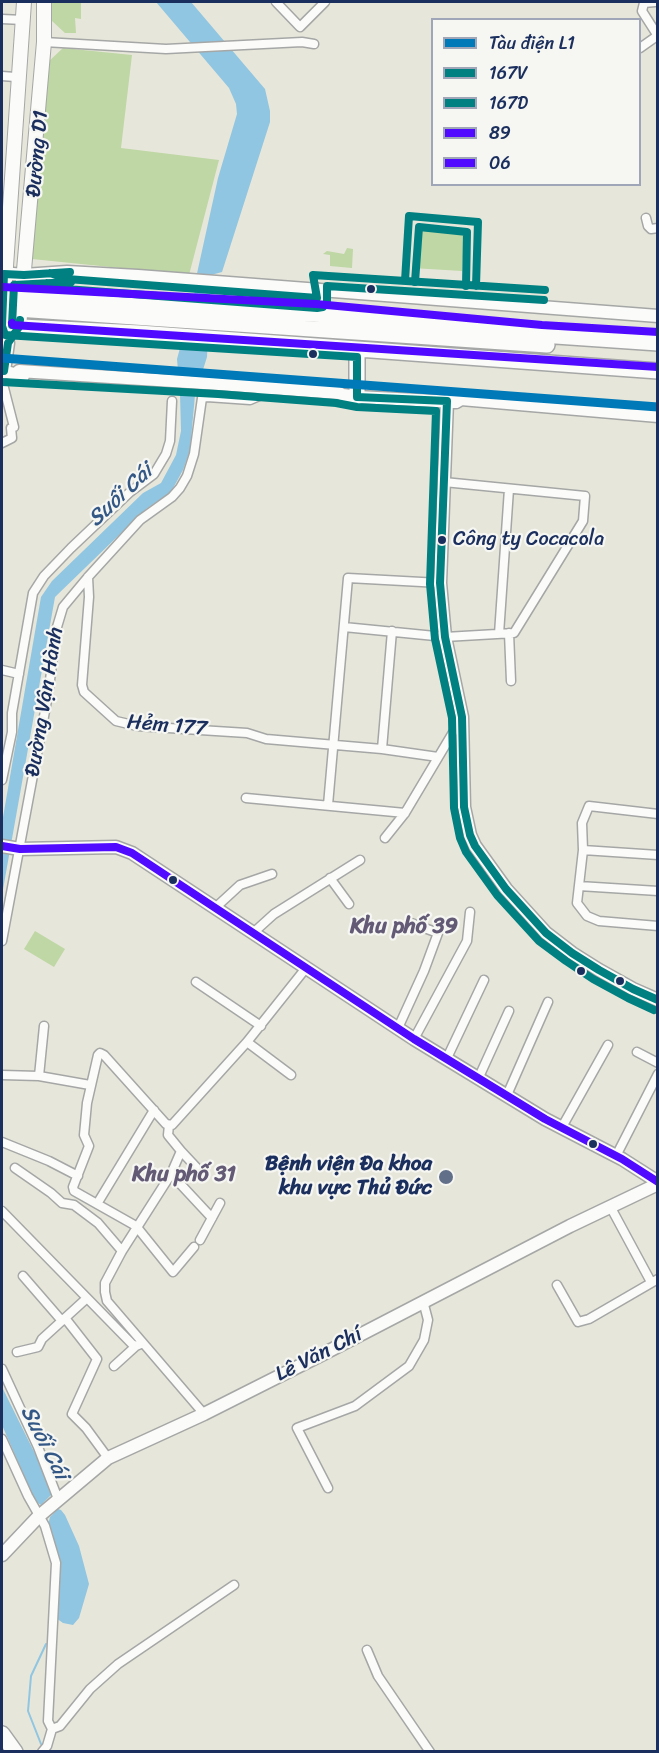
<!DOCTYPE html>
<html>
<head>
<meta charset="utf-8">
<style>
  body { margin:0 }
  #map { position:relative; width:659px; height:1753px; overflow:hidden; background:#e7e6da; font-family:Sriracha,sans-serif }
  canvas { display:block }
  .frame { position:absolute; inset:0; border:3px solid #1b2f5e; pointer-events:none }
  .legend { position:absolute; left:431px; top:18px; width:210px; height:168px; box-sizing:border-box; background:#f6f6f2; border:2px solid #9ea6b7; margin:0; padding:8px 10px; list-style:none; font-size:18px; color:#1b2f5e }
  .legend li { display:flex; align-items:center; gap:12px; height:30px }
  .legend b { width:30px; border:2px solid #9ea6b7 }
</style>
</head>
<body>
<div id="map">
<canvas width="659" height="1753"></canvas>
<div class="frame"></div>
<ul class="legend">
<li><b style="height:8px;background:#0079b8"></b>Tàu điện L1</li>
<li><b style="height:8px;background:#008080"></b>167V</li>
<li><b style="height:8px;background:#008080"></b>167D</li>
<li><b style="height:8px;background:#4f0aff"></b>89</li>
<li><b style="height:8px;background:#4f0aff"></b>06</li>
</ul>
</div>
<script>
const c = document.querySelector('canvas').getContext('2d');
c.lineJoin = 'round';
function paint(path, color) {
  c.fillStyle = color;
  c.fill(path, 'evenodd');
}
function shape(rows) {
  const path = new Path2D();
  for (const r of rows) {
    path.moveTo(r[0], r[1]);
    for (let i = 2; i < r.length; i += 2) path.lineTo(r[i], r[i + 1]);
  }
  return path;
}
function stroke(path, color, width, dash) {
  c.strokeStyle = color;
  c.lineWidth = width;
  c.lineCap = dash ? 'butt' : 'round';
  c.setLineDash(dash || []);
  c.stroke(path);
}
function write(font, color, halo, rows, align = 'center') {
  c.font = font + ' Sriracha,sans-serif';
  c.lineWidth = 4.5;
  c.setLineDash([]);
  c.textBaseline = 'middle';
  c.strokeStyle = halo;
  c.fillStyle = color;
  for (const [text, x, y, turn = 0] of rows) {
    c.save();
    c.translate(x, y);
    c.rotate((+turn || 0) * Math.PI / 180);
    c.textAlign = isNaN(turn) ? turn : align;
    if (halo) c.strokeText(text, 0, 0);
    c.fillText(text, 0, 0);
    c.restore();
  }
}
paint(shape([
  [52,2,81,2,81,19,75,18,76,33,65,33,52,21],
  [63,48,132,55,121,148,219,160,189,275,32,259,47,63],
  [417,225,465,229,462,271,412,268],
  [347,248,353,249,352,268,330,266,330,255,323,254,327,251,344,254],
  [35,931,65,949,54,967,24,949]
]), '#bed7a4');
paint(shape([
  [156,2,191,2,265,89,270,111,270,122,222,272,211,275,207,357,195,395,190,450,183,470,171,492,146,509,55,597,2,895,2,823,41,597,52,581,143,493,161,483,176,455,181,431,180,394,177,359,194,297,196,278,218,178,237,114,236,104,229,88],
  [2,1387,52,1488,53,1493,41,1505,35,1501,2,1425],
  [58,1509,61,1510,65,1515,79,1546,89,1584,79,1618,73,1625,63,1623,56,1618,60,1573,59,1559,48,1525,50,1517]
]), '#90c6e1');
stroke(shape([
  [41,1744,28,1711,31,1676,46,1644]
]), '#90c6e1', 2);
const street = shape([
  [276,2,300,27,325,2],
  [644,3,642,11,658,36],
  [644,3,655,2],
  [2,19,23,20],
  [44,42,166,49,302,42,314,44],
  [640,48,657,36],
  [2,76,15,77],
  [646,218,648,226,651,229,658,228],
  [2,380,14,427,11,428,12,438,2,443],
  [88,577,89,597,82,685,84,692,116,721,137,726,247,733,266,739,382,749,438,757],
  [344,627,445,637,514,633,583,521,585,496,444,482],
  [509,633,511,681],
  [499,634,509,489],
  [2,670,19,674],
  [382,749,392,631],
  [2,780,12,732,12,713,33,593,44,576,71,548,130,492,154,474,166,454,170,441,172,401],
  [246,798,405,813],
  [328,805,348,578,440,583],
  [658,814,589,806,582,823,583,850,577,903,587,916,599,921,658,926],
  [385,838,405,813,461,719],
  [583,850,658,855],
  [330,878,349,904],
  [579,886,658,891],
  [215,908,240,885,272,874],
  [253,933,274,914,360,860],
  [2,941,48,695,57,627,63,607,88,577,140,520,172,497,180,488,187,476,194,454,202,398,207,397,250,400,266,393],
  [196,982,261,1026],
  [398,1028,424,971,438,933,411,923],
  [414,1039,467,941,470,912],
  [247,1042,291,1075],
  [637,1052,658,1063],
  [447,1058,484,980],
  [2,1075,39,1076,90,1085],
  [39,1076,44,1026],
  [479,1077,509,1011],
  [507,1095,548,1002],
  [169,1125,168,1135,181,1151,171,1174,122,1251,105,1283,105,1292,107,1301,204,1414],
  [562,1127,608,1045],
  [2,1142,49,1161,78,1176],
  [181,1151,196,1167],
  [616,1156,658,1074],
  [15,1168,51,1193,62,1203,74,1205,98,1223,122,1251],
  [171,1174,212,1218],
  [97,1204,154,1110],
  [610,1206,651,1282],
  [2,1211,132,1344,136,1346,143,1343],
  [200,1240,220,1203],
  [194,1247,173,1272,136,1226,74,1191,73,1187,89,1146,84,1135,87,1103,98,1055,100,1053,104,1055,166,1124,172,1125,247,1042,306,968],
  [23,1276,62,1321],
  [557,1285,578,1322,589,1319,658,1279],
  [65,1318,97,1359,72,1414,86,1428,108,1458],
  [17,1352,38,1347,42,1339,87,1298],
  [114,1366,136,1346],
  [2,1369,38,1447,58,1499],
  [2,1439,28,1496,45,1526,56,1563,48,1721,52,1729,47,1746,42,1752],
  [328,1488,297,1428,355,1406,409,1366,424,1340,428,1320,423,1301],
  [367,1650,378,1676,430,1752],
  [52,1729,60,1726,90,1689,118,1664,234,1585]
]);
const secondary = shape([
  [2,273,24,275,67,272,138,276,658,316],
  [2,326,8,343,4,371],
  [2,371,23,376],
  [17,373,19,371,219,384,339,393,343,395,357,397,456,402,461,399,658,416],
  [447,401,440,583,445,637,462,717,464,807,470,835,475,846,506,889,546,933,572,953,599,970,633,989,658,1000],
  [2,846,20,849,116,847,132,853,414,1039,545,1119,622,1159,658,1182],
  [2,1555,39,1516,108,1458,204,1414,327,1352,570,1226,658,1184]
]);
const primary = shape([
  [2,325,24,2],
  [19,327,44,42,44,2]
]);
const highway = shape([
  [2,297,315,314,541,335,658,343],
  [2,308,547,345],
  [315,314,317,291],
  [2,326,139,333,658,371],
  [357,397,357,349],
  [2,1734,15,1752]
]);
stroke(street, '#a5a7a6', 11);
stroke(secondary, '#a5a7a6', 15);
stroke(primary, '#a5a7a6', 16);
stroke(highway, '#a5a7a6', 18);
stroke(street, '#fbfbf9', 8);
stroke(secondary, '#fbfbf9', 12);
stroke(primary, '#fbfbf9', 14);
stroke(highway, '#fbfbf9', 15);
stroke(shape([
  [50,273,67,279,317,298,313,275,545,290],
  [405,281,409,216,478,222,476,286],
  [2,325,4,274,24,275,70,272],
  [2,326,5,335,357,357,357,397,447,401,440,583,445,637,462,717,464,807,470,835,475,846,506,889,546,933,572,953,599,970,633,989,658,1000],
  [2,371,4,371,8,343,19,327,20,320]
]), '#008080', 8);
stroke(shape([
  [415,282,419,227,467,232,466,286],
  [47,283,66,289,317,308,323,307,327,302,327,286,544,300],
  [12,325,14,285,71,282],
  [2,382,218,394,336,403,357,407,436,411,430,584,435,639,452,718,454,808,460,838,466,852,497,895,539,941,566,961,593,979,628,998,654,1010]
]), '#008080', 8);
stroke(shape([
  [2,846,20,849,116,847,132,853,414,1039,545,1119,622,1159,658,1182]
]), '#4f0aff', 8);
stroke(shape([
  [3,287,316,304,542,325,658,332],
  [12,323,13,325,658,367]
]), '#4f0aff', 8);
stroke(shape([
  [2,358,658,407]
]), '#0079b8', 9);
for (const [x, y, r, color] of [
  [371,289,5,"#1b2f5e"],
  [313,354,5,"#1b2f5e"],
  [442,540,5,"#1b2f5e"],
  [173,880,5,"#1b2f5e"],
  [581,971,5,"#1b2f5e"],
  [620,981,5,"#1b2f5e"],
  [593,1144,5,"#1b2f5e"],
  [446,1177,8,"#626f89"]
]) {
  const dot = new Path2D();
  dot.arc(x, y, r, 0, 2 * Math.PI);
  c.fillStyle = color;
  c.fill(dot);
  stroke(dot, '#f6f6f2', 2);
}
write('20px', '#1b2f5e', '#f6f6f2', [
  ["Công ty Cocacola",453,540]
], 'left');
write('21px', '#1b2f5e', '#f6f6f2', [
  ["Đường D1",38,154,-85],
  ["Đường Vận Hành",45,702,-81],
  ["Hẻm 177",167,726,5],
  ["Lê Văn Chí",319,1355,-27]
]);
write('bold 21px', '#1b2f5e', '#f6f6f2', [
  ["Bệnh viện Đa khoa",432,1165],
  ["khu vực Thủ Đức",432,1189]
], 'right');
write('italic 22px', '#335886', '#f6f6f2', [
  ["Suối Cái",121,496,-43],
  ["Suối Cái",44,1443,63]
]);
write('bold 22px', '#635a76', '#f6f6f2', [
  ["Khu phố 39",404,927],
  ["Khu phố 31",184,1175]
]);
</script>
</body>
</html>
